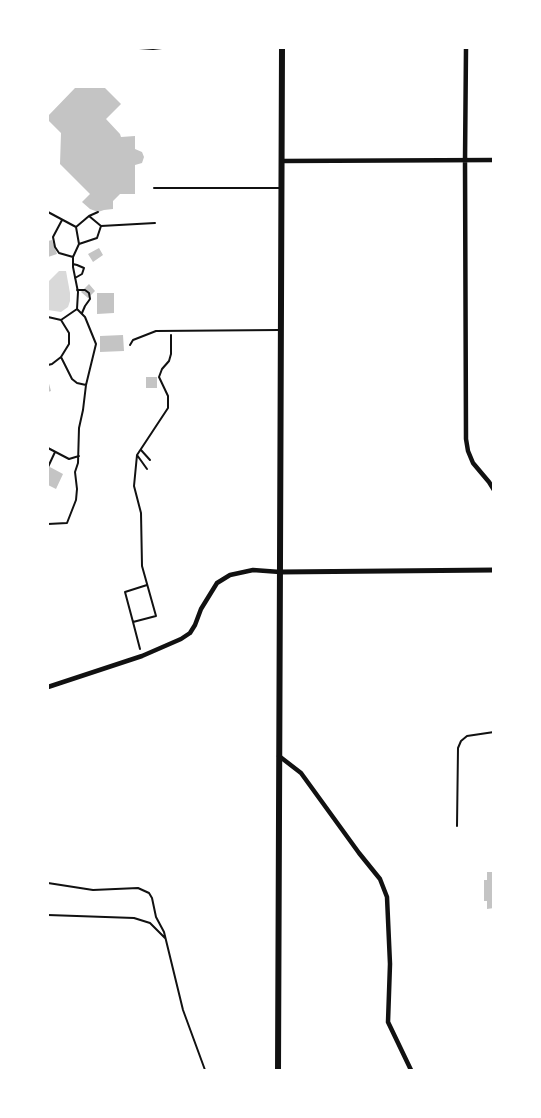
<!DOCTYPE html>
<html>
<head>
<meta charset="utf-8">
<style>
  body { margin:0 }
  #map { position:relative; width:541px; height:1118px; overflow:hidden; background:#fff; font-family:Manrope,sans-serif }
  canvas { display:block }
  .frame { position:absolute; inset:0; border:49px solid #fff; pointer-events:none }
</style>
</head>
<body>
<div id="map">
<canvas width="541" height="1118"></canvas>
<div class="frame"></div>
</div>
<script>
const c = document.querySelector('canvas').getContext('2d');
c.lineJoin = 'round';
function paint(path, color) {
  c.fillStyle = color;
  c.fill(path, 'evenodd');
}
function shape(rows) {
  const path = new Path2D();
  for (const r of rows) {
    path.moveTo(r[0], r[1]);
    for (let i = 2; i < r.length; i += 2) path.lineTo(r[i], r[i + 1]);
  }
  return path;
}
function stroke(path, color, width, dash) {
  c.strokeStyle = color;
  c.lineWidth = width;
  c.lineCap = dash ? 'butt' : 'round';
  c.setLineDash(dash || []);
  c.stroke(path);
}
paint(shape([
  [59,271,66,271,70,293,70,301,68,307,61,312,48,310,48,282]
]), '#d9d9d9');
paint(shape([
  [75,88,105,88,121,104,106,119,120,134,121,137,135,136,135,149,142,152,144,157,142,163,135,165,135,194,120,194,113,201,113,209,104,210,98,212,90,209,82,202,90,194,60,164,61,133,48,120,48,116],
  [52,240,57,254,48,257,48,241],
  [99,248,103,255,93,262,88,254],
  [89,284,95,291,88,298,81,292],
  [97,293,114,293,114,313,97,314],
  [123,335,124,351,100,352,100,336],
  [146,377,157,377,157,388,146,388],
  [48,380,51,391,48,392],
  [48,466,63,474,56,489,48,485],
  [487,872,494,872,494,908,487,909,487,901,484,901,484,880,487,880]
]), '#c4c4c4');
stroke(shape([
  [48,212,76,227,89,216,98,212],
  [89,216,101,226,155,223],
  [62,220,53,237,55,247,59,253,73,257],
  [79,244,97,238,101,226],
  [73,264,77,265,84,268,82,274,75,278],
  [77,290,85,290,89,293,90,299,85,306,82,313],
  [77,309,85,317,96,344,86,385],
  [48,317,61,320,77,309,78,292,73,267,73,257,79,244,76,227],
  [48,365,52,364,61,357,69,344,69,333,61,320],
  [48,448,69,459,79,456],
  [141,450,150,460],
  [137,455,147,469],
  [48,467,55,452],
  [48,524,67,523,76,500,77,489,75,472,78,463,79,428,83,410,86,385,77,383,72,379,61,357],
  [133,622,125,592,147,585],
  [140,649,133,622,156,616,142,566,141,513,134,486,137,455,168,408,168,396,159,377,162,369,169,361,171,354,171,335]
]), '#111', 2);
stroke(shape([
  [139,48,153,49,162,48],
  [154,188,279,188],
  [130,345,133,340,156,331,279,330],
  [457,826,458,748,461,741,467,736,494,732],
  [48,883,93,890,138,888,149,893,152,898,156,917,164,932,183,1010,205,1070],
  [48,915,134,918,150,923,165,938]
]), '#111', 2);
stroke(shape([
  [466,48,465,161,466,439,468,451,473,463,489,482,494,490],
  [282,161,494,160],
  [48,687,142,656,181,639,190,633,195,625,201,609,217,583,230,575,253,570,280,572],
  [279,756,301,773,359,853,380,879,387,897,390,964,388,1022,411,1070]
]), '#111', 4.5);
stroke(shape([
  [280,572,494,570]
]), '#111', 5);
stroke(shape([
  [278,1070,282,48]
]), '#111', 6);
</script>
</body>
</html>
